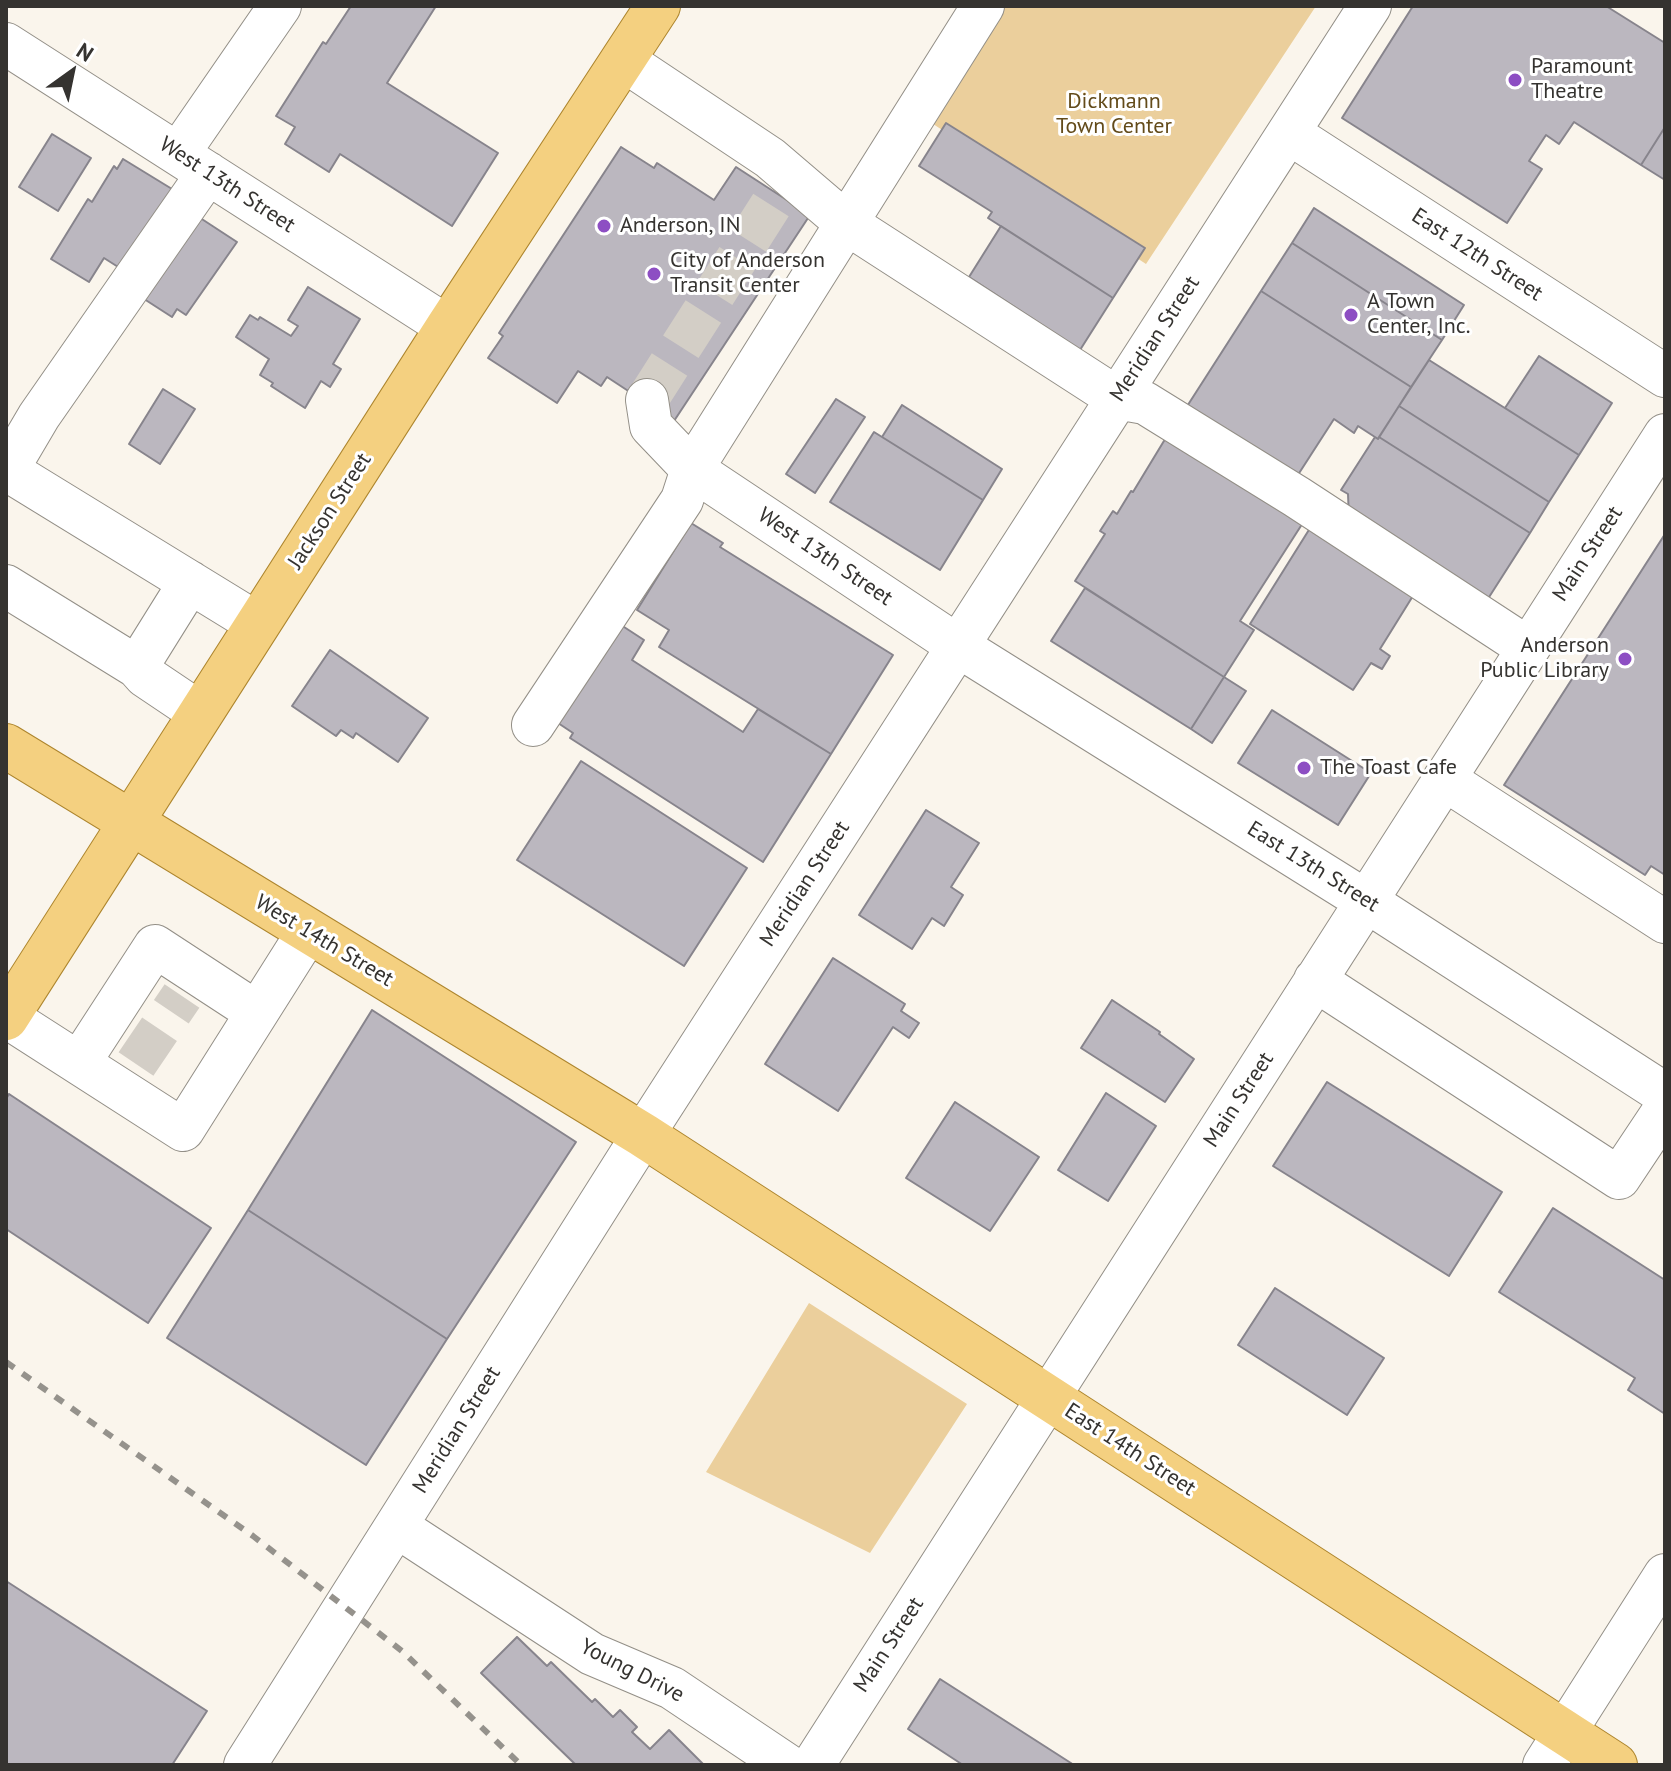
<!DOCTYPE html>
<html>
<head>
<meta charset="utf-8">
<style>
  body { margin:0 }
  #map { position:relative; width:1671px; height:1771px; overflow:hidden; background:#faf5ec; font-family:"PT Sans",sans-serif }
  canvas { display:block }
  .frame { position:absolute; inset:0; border:8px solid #353330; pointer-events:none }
  .north { position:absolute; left:32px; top:32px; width:80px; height:80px; -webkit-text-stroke:6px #fff; paint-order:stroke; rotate:33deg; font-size:22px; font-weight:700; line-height:32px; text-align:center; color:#353330 }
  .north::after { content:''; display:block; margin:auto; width:28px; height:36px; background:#353330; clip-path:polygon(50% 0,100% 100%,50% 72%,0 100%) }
</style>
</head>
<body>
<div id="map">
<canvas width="1671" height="1771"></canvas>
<div class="frame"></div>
<div class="north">N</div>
</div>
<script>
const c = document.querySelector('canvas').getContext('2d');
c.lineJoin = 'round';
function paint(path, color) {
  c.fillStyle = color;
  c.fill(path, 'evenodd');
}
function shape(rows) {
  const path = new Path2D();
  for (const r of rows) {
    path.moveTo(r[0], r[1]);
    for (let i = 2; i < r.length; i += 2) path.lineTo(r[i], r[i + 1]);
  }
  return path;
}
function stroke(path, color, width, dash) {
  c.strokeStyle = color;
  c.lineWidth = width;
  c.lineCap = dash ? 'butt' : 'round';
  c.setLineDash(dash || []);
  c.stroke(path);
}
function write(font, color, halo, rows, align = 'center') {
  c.font = font + ' "PT Sans",sans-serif';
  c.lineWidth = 6;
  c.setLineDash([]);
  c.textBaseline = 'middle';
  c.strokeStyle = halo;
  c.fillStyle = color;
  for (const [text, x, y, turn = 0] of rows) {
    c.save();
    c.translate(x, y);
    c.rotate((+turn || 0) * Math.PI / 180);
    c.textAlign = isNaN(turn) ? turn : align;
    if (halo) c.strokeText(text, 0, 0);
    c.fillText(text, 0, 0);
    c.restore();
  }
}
paint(shape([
  [998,6,1316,6,1146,264,924,118],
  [809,1303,967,1404,870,1553,706,1472]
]), '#ebcf9c');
const building = shape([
  [351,6,436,6,387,83,498,153,452,226,340,154,329,172,285,144,295,127,276,116,323,42,326,44,351,6],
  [1413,6,1606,6,1665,43,1665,127,1641,165,1574,122,1559,144,1546,135,1529,161,1542,169,1507,223,1342,118,1413,6],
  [946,123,1145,248,1113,298,988,218,992,212,919,166,946,123],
  [1665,127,1665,180,1641,165,1665,127],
  [52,134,91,158,58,211,19,187,52,134],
  [621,147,654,168,657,163,714,200,736,167,810,215,674,421,607,377,601,386,578,371,557,403,488,358,503,336,499,333,621,147],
  [123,159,172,189,126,272,104,258,89,282,51,259,88,199,92,202,114,166,117,169,123,159],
  [1314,208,1464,305,1442,340,1292,243,1314,208],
  [188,210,237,242,186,315,177,309,172,317,141,297,188,210],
  [1001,226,1113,298,1080,350,969,277,1001,226],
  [1292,243,1442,340,1411,387,1261,291,1292,243],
  [308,287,360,319,333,364,341,369,330,387,321,381,305,408,271,386,273,383,260,375,269,359,236,337,250,315,258,320,260,317,291,336,298,326,288,320,308,287],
  [1261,291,1411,387,1378,439,1358,426,1354,433,1334,419,1294,481,1184,411,1261,291],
  [1539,356,1612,403,1579,455,1505,408,1539,356],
  [1429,360,1579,455,1549,502,1399,406,1429,360],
  [163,389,195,409,160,464,129,444,163,389],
  [836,399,865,417,815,493,786,474,836,399],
  [902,405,1002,469,983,500,882,437,902,405],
  [1399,406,1549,502,1530,533,1379,437,1399,406],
  [1170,431,1306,518,1240,621,1254,630,1224,677,1075,581,1105,534,1100,531,1113,511,1117,514,1131,491,1133,492,1170,431],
  [874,432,983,500,940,570,830,502,874,432],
  [1375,437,1378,439,1379,437,1530,533,1484,605,1349,519,1348,494,1341,490,1375,437],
  [691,523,723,543,720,547,893,655,831,754,659,647,669,630,637,610,691,523],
  [1312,525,1416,591,1380,649,1390,656,1382,669,1371,663,1353,690,1250,624,1312,525],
  [1665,534,1665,875,1651,866,1645,875,1504,785,1665,534],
  [1085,588,1224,677,1191,729,1051,641,1085,588],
  [621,625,644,640,632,660,743,732,758,709,831,754,763,862,570,738,573,733,558,723,621,625],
  [330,650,428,718,398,762,356,733,353,738,341,730,336,736,292,706,330,650],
  [1224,677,1246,691,1212,743,1191,729,1224,677],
  [1272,710,1371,773,1338,825,1238,763,1272,710],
  [581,761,747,868,684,966,517,860,581,761],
  [926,810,979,843,951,887,963,895,944,926,932,918,912,949,859,915,926,810],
  [833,958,905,1004,901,1011,919,1023,909,1038,893,1027,838,1111,765,1064,833,958],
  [1112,1000,1160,1032,1159,1034,1194,1059,1165,1102,1081,1048,1112,1000],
  [372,1010,576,1142,447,1339,248,1210,372,1010],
  [1327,1082,1502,1192,1449,1276,1273,1166,1327,1082],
  [1106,1093,1156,1126,1108,1201,1058,1170,1106,1093],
  [9,1094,211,1228,148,1323,6,1229,6,1099,9,1094],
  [955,1102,1039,1157,990,1231,906,1178,955,1102],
  [1553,1208,1665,1280,1665,1414,1628,1390,1635,1378,1499,1292,1553,1208],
  [248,1210,447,1339,366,1465,167,1338,248,1210],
  [1275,1288,1384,1358,1347,1415,1238,1345,1275,1288],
  [6,1581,207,1711,172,1765,6,1765,6,1581],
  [517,1637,547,1666,551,1662,592,1702,595,1699,613,1717,620,1710,637,1727,632,1732,650,1749,669,1730,704,1765,576,1765,481,1673,517,1637],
  [940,1679,1074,1765,963,1765,908,1729,940,1679]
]);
paint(building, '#bbb7bf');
stroke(building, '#87848c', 2);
stroke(shape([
  [647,400,778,194],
  [136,1064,182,996]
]), '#d3cec6', 42, [42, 21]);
const minor = shape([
  [6,44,448,327],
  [623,60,770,158,846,223,1117,398,1145,403,1297,497,1528,648],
  [1289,133,1665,376],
  [178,154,280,6],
  [647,400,651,426,692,469,958,646,1366,901,1665,1094],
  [7,470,258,624],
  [6,472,39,416,208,173],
  [190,582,137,667,145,676,200,713],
  [6,586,137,667],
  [533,725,682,500,692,469,983,6],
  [1444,779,1665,922],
  [1315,980,1619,1178,1665,1109],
  [7,1017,183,1130,308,932],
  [79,1063,155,946,256,1012],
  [396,1526,592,1654,672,1688,787,1765],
  [245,1765,643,1135,1370,6],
  [813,1765,1665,435],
  [1544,1765,1665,1575]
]);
const major = shape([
  [6,746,643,1135,1615,1765],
  [6,1018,448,327,658,6]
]);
stroke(minor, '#938f87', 44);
stroke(major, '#ad852d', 46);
stroke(minor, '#fff', 42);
stroke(major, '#f4d080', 44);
stroke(shape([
  [6,1362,253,1536,402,1651,521,1765]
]), '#95928c', 6, [10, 10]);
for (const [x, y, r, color] of [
  [1515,80,8,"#8d4ec3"],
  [604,226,8,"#8d4ec3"],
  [654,274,8,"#8d4ec3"],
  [1351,315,8,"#8d4ec3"],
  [1625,659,8,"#8d4ec3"],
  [1304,768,8,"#8d4ec3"]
]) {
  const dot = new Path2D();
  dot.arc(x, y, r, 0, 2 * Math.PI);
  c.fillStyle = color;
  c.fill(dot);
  stroke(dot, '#fff', 3);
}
write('22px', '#353330', '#fff', [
  ["Paramount",1531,67],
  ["Theatre",1531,92],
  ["Anderson, IN",620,226],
  ["City of Anderson",670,261],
  ["Transit Center",670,286],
  ["A Town",1367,302],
  ["Center, Inc.",1367,327],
  ["Anderson",1609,646,"right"],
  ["Public Library",1609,671,"right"],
  ["The Toast Cafe",1320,768]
], 'left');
write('22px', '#634b1a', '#fff', [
  ["Dickmann",1114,102],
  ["Town Center",1114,127]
]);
write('22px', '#353330', '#fff', [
  ["West 13th Street",227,185,33],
  ["East 12th Street",1477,255,33],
  ["Meridian Street",1155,339,-57],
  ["Jackson Street",330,511,-57],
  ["Main Street",1588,554,-57],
  ["West 13th Street",825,557,34],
  ["East 13th Street",1313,867,32],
  ["Meridian Street",805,884,-57],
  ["West 14th Street",324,941,31],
  ["Main Street",1239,1100,-57],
  ["Meridian Street",457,1430,-58],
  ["East 14th Street",1130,1450,33],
  ["Main Street",889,1645,-57],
  ["Young Drive",632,1671,27]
]);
</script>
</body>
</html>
